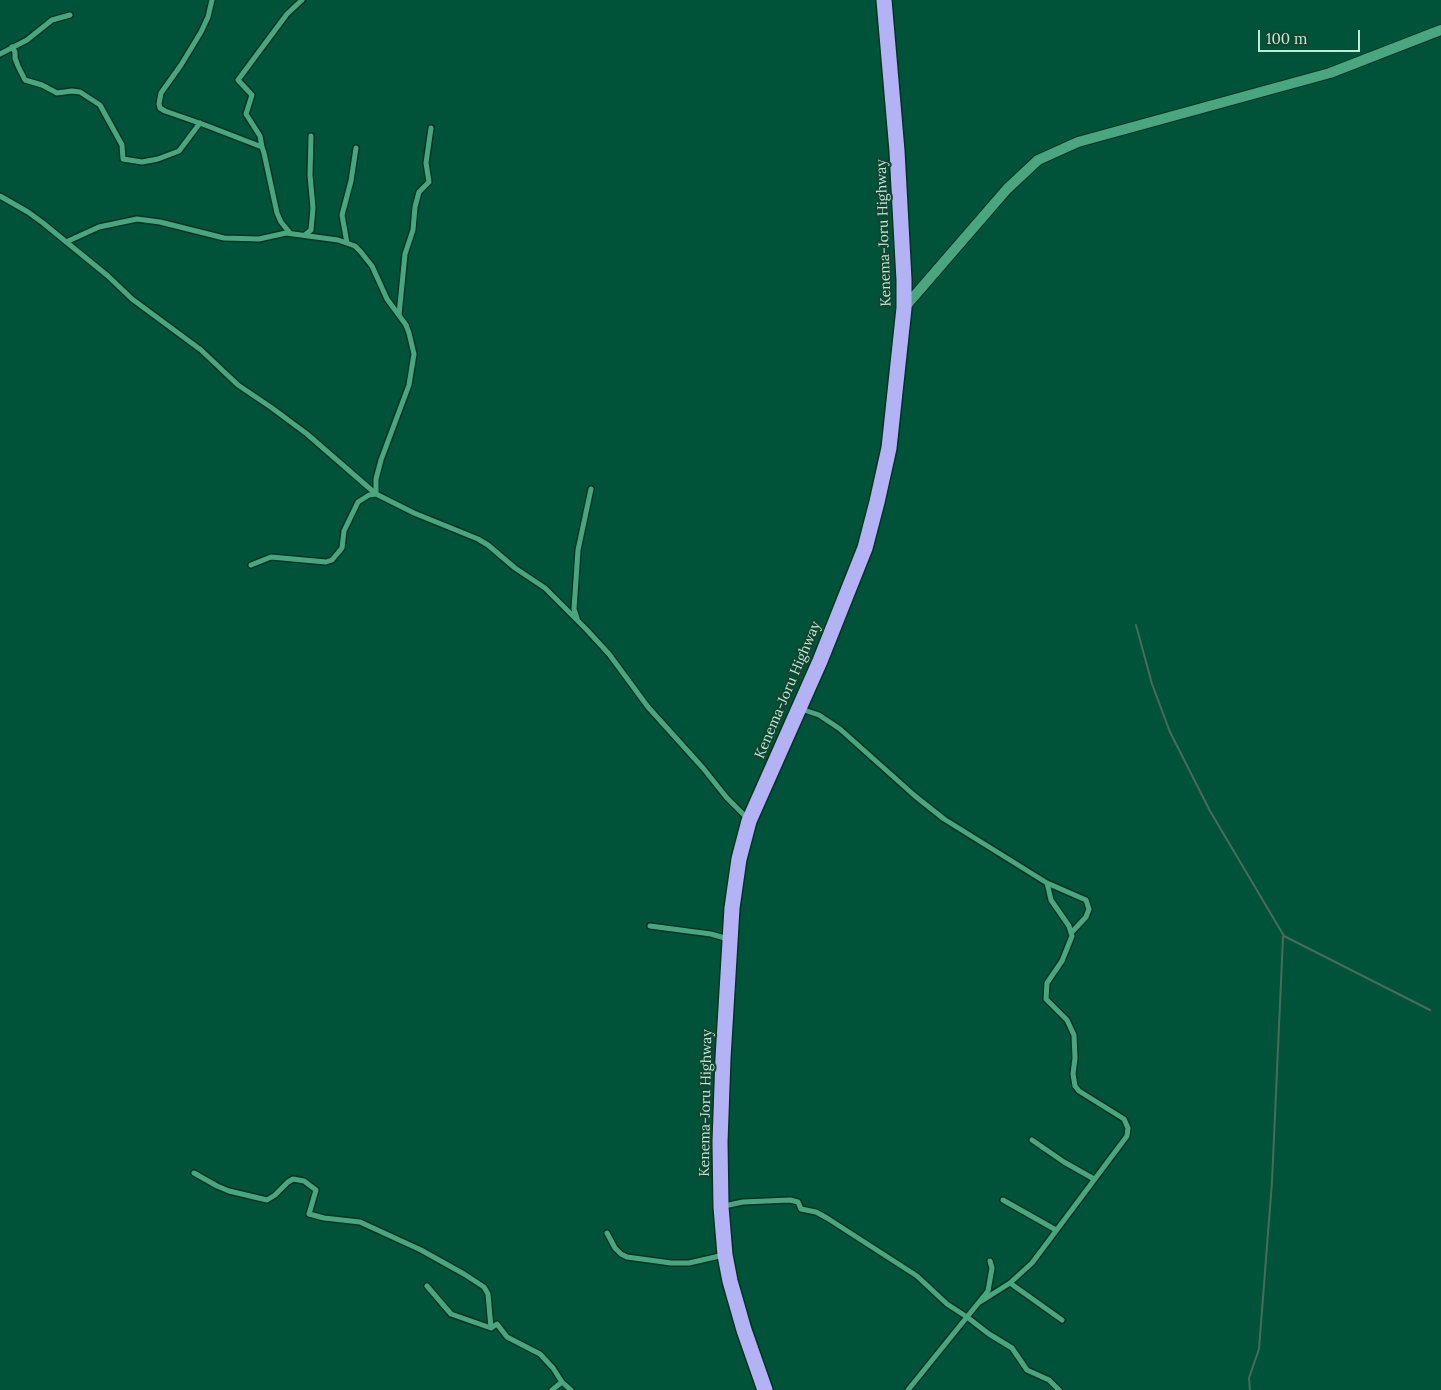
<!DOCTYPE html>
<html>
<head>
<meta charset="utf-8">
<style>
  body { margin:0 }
  #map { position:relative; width:1441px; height:1390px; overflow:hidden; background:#005339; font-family:Lora,serif }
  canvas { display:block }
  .scale { position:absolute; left:1258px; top:30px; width:102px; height:22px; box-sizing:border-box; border:2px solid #c0ebd6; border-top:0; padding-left:6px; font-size:15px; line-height:18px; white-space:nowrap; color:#c0ebd6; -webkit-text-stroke:4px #134532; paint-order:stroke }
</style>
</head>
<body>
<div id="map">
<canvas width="1441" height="1390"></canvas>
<div class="scale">100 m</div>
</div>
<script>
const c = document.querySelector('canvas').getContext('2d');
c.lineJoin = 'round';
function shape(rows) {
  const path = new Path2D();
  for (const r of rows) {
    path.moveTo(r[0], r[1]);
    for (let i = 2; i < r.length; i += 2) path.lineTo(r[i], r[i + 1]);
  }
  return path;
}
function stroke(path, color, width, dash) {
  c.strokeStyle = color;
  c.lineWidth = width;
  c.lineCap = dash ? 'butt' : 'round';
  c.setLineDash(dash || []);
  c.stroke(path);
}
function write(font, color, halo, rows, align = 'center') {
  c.font = font + ' Lora,serif';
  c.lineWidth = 4.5;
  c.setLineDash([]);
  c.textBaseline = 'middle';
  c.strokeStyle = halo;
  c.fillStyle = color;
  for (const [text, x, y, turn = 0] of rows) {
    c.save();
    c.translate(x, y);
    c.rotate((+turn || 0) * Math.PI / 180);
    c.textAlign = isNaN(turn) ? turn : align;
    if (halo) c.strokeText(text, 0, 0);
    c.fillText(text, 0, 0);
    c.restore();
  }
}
stroke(shape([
  [1136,625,1152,684,1170,732,1210,811,1284,936,1430,1010],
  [1250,1390,1249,1378,1259,1349,1272,1182,1283,937]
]), '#486c5c', 2);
const street = shape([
  [212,0,208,17,201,32,181,65,161,93,159,104,160,108,165,111,205,125,262,147,264,153,277,213,281,222,290,233],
  [12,47,15,52,15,58,18,66,25,80,42,85,57,93,72,91,80,92,100,105,122,145,123,159,142,162,158,159,179,151,200,123],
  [0,54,27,40,52,20,70,15],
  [262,147,260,136,246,114,252,95,238,80,287,14,302,0],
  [0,196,28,212,43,223,108,276,132,299,201,350,238,385,272,408,307,434,376,494,414,513,478,539,488,545,515,568,545,588,586,629,609,654,648,707,703,768,727,798,748,819],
  [305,235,311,230,313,208,310,175,311,136],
  [66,242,99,227,137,219,160,222,224,238,259,239,286,233,338,240,355,246,360,251,372,266,387,299,406,325,409,333,414,354,409,385,381,460,376,479,376,494,369,495,358,502,344,531,342,548,332,560,326,562,271,557,251,565],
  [347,243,342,215,351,181,356,148],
  [399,315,405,254,413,230,415,207,419,192,429,182,426,163,431,128],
  [577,618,574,609,578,550,591,489],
  [801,709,819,715,840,729,915,796,944,819,1047,883,1086,900,1089,909,1086,917,1072,932],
  [650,926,711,934,728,939],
  [1032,1140,1064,1162,1094,1179],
  [194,1173,217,1186,229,1191,267,1200,275,1195,288,1182,293,1179,304,1181,316,1190,309,1214,324,1218,360,1222,421,1250,464,1274,484,1287,488,1294,491,1328],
  [1003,1200,1056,1230],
  [724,1206,743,1202,790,1200,798,1202,801,1209,816,1212,827,1218,917,1276,947,1304,967,1317,989,1334,1012,1348,1027,1370,1049,1380,1059,1390],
  [607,1233,615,1248,621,1254,627,1257,671,1263,689,1263,724,1255],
  [1010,1283,1062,1320],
  [427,1286,451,1314,491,1328,497,1324,507,1337,540,1354,553,1368,562,1382,571,1390],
  [980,1302,1010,1283,1032,1263,1127,1136,1128,1128,1124,1119,1079,1091,1075,1086,1073,1074,1075,1058,1074,1035,1067,1020,1046,999,1047,983,1062,961,1072,936,1069,926,1051,900,1047,883],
  [552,1390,562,1382],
  [908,1390,988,1291,992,1268,990,1261]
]);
const secondary = shape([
  [904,308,1007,189,1038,160,1078,142,1330,73,1441,30]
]);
const highway = shape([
  [765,1390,744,1330,730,1281,725,1255,721,1207,720,1142,723,1058,732,908,739,859,749,821,820,661,865,548,877,502,889,448,904,308,904,280,897,151,884,0]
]);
stroke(street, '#003523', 8);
stroke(secondary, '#003523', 12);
stroke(highway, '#003523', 18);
stroke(street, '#49a680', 5);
stroke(secondary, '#49a680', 10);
stroke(highway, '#b2b2f5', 15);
write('14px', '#c0ebd6', '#134532', [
  ["Kenema-Joru Highway",884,233,-92],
  ["Kenema-Joru Highway",788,690,-67],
  ["Kenema-Joru Highway",706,1103,-89]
]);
</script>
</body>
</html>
